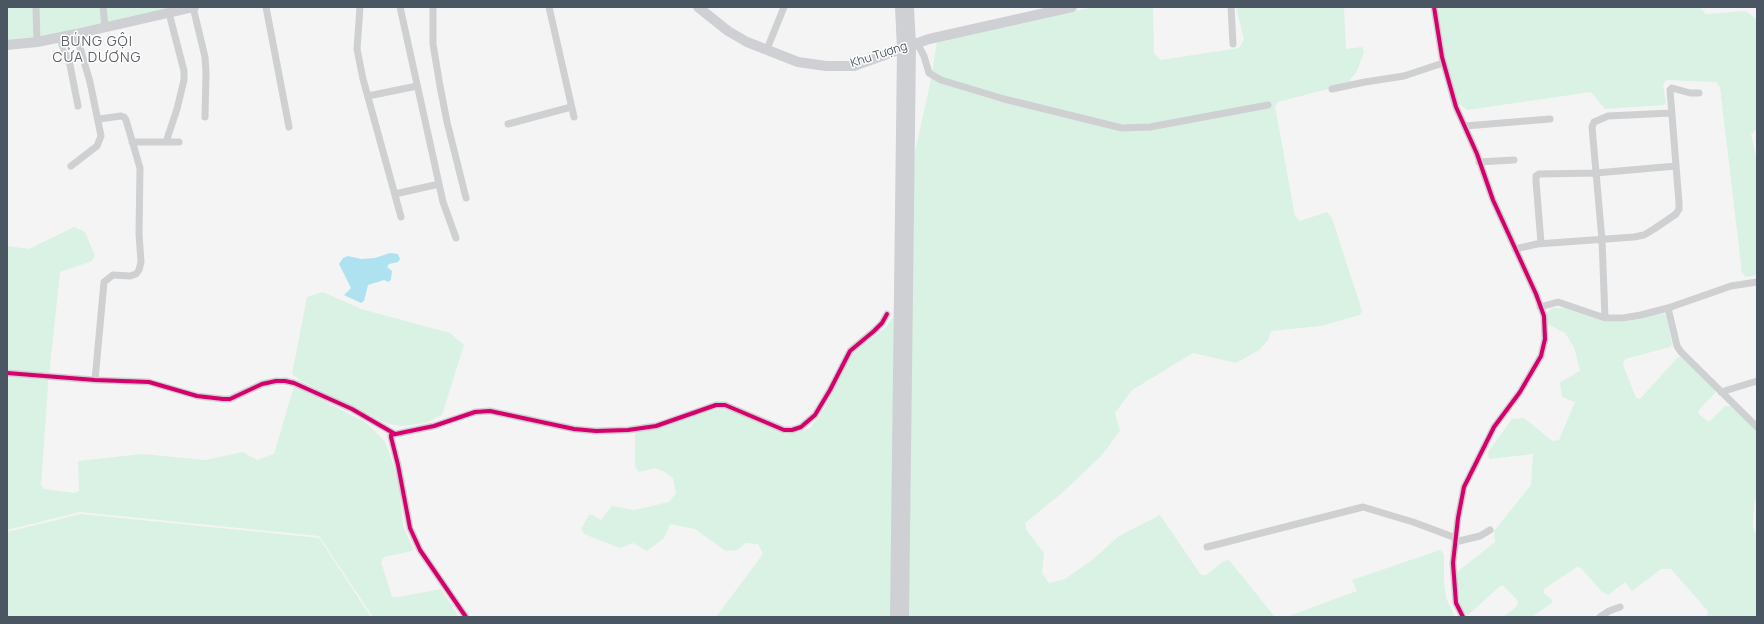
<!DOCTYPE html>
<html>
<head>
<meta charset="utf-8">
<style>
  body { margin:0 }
  #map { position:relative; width:1764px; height:624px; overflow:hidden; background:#f4f4f4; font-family:Manrope,sans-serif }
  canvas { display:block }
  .frame { position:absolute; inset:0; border:8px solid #4a5661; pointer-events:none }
</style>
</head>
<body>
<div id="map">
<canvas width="1764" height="624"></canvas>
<div class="frame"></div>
</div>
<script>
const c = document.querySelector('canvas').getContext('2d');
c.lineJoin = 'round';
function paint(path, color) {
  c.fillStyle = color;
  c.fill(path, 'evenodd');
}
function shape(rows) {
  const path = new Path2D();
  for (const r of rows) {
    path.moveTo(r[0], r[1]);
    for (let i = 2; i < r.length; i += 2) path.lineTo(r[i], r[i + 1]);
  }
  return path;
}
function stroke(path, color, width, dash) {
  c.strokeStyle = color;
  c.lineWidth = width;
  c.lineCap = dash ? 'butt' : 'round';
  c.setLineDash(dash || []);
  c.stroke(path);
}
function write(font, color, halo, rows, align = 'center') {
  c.font = font + ' Manrope,sans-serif';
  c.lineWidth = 3;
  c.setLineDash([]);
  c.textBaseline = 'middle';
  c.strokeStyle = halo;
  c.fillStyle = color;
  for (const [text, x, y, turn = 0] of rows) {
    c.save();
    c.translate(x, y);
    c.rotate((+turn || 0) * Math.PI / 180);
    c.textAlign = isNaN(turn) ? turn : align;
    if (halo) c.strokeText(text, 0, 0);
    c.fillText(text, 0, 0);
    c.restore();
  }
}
paint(shape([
  [7,7,178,7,62,33,7,41],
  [1095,7,1153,7,1154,53,1161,60,1239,48,1244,40,1236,7,1344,7,1346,49,1362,47,1364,53,1356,73,1350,79,1351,83,1278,102,1275,106,1295,216,1300,221,1327,212,1332,218,1362,311,1360,315,1321,326,1271,331,1268,340,1259,350,1236,363,1193,353,1132,390,1115,413,1120,431,1101,456,1063,492,1025,523,1027,531,1044,553,1042,573,1049,583,1065,579,1092,560,1119,536,1160,515,1201,575,1206,575,1224,561,1229,560,1275,617,716,617,763,554,758,544,746,543,737,550,726,551,695,529,670,524,664,538,647,551,633,543,620,548,584,534,581,529,589,515,593,515,601,520,612,506,634,510,669,502,676,493,673,478,665,472,654,468,639,472,635,467,635,434,638,431,710,409,725,408,786,435,810,428,826,406,849,357,886,327,893,317,904,201,930,84,937,42,946,37],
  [1437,7,1700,7,1706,14,1746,11,1757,20,1757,129,1751,134,1757,161,1757,275,1746,277,1742,273,1720,87,1716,82,1666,80,1663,85,1666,102,1664,105,1605,109,1591,92,1467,110,1458,103,1446,63],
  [74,227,85,232,95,256,92,261,60,272,48,385,41,485,44,489,74,493,79,491,78,461,142,454,205,460,243,452,257,460,274,454,294,386,365,422,375,431,385,442,392,460,399,486,403,526,413,548,412,551,384,557,381,562,392,597,398,597,441,589,459,617,373,617,319,536,80,512,7,530,7,246,29,249],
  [323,292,361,309,450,333,464,345,442,415,425,423,402,426,388,424,301,381,292,374,307,297],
  [1552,308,1565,308,1605,322,1624,322,1661,314,1666,314,1672,344,1670,347,1625,359,1623,365,1636,398,1640,399,1677,358,1681,357,1715,389,1715,393,1698,411,1699,414,1709,422,1725,406,1732,406,1757,431,1757,498,1755,500,1753,519,1753,528,1757,535,1757,617,1707,617,1708,611,1671,569,1661,569,1632,591,1625,582,1608,595,1601,591,1581,568,1577,567,1544,589,1544,593,1552,600,1552,603,1532,617,1503,617,1517,606,1518,601,1503,585,1499,587,1467,616,1460,606,1457,572,1495,542,1494,531,1531,485,1533,454,1489,459,1488,452,1512,419,1524,418,1552,441,1559,440,1575,402,1562,397,1560,382,1580,371,1574,347,1565,333,1546,323,1546,314],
  [81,514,319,538,371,617,7,617,7,532],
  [1440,550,1444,554,1444,581,1446,598,1455,617,1286,617,1357,591,1352,580]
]), '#d9f2e3');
paint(shape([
  [390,253,398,254,400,259,398,262,389,264,387,267,392,271,391,279,389,282,384,280,368,285,364,301,361,303,344,295,351,288,339,264,343,258,348,256,361,259,375,258]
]), '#aee2f0');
stroke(shape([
  [36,7,37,42],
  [103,7,105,27],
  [193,7,205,57,206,73,205,117],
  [266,7,289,127],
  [360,7,357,49,363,79,401,217],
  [400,7,443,202,456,238],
  [433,7,433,44,440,86,447,122,466,198],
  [549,7,574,117],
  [1231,7,1233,44],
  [1434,7,1442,57,1456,107,1477,154,1493,200,1536,294,1544,316,1545,339,1541,356,1520,392,1494,427,1464,487,1458,518,1453,563,1456,603,1463,617],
  [59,37,70,65,78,106],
  [917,43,924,56,929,73,941,80,1004,99,1122,128,1150,127,1268,105],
  [767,49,784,7],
  [1332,89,1365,82,1404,76,1443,63],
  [368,96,417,86],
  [508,124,571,107],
  [1465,126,1550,119],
  [132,142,179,142],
  [166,142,177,109,184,80,184,71,169,13],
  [1479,162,1514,160],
  [71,166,97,146,101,136,90,82,76,34],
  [395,194,439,184],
  [1541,243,1536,181,1536,176,1539,174,1596,173,1676,166],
  [1515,249,1537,244,1634,237,1644,235,1654,229,1676,214,1679,209,1679,203,1670,90,1672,88,1690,93,1699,93],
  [1540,307,1558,302,1605,318,1623,318,1641,315,1668,308,1731,286,1757,282],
  [1668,308,1677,346,1681,352,1757,427],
  [1605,318,1602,240,1592,127,1594,122,1608,116,1671,113],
  [7,373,95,380,149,382,197,396,223,399,230,399,262,384,276,381,285,381,294,383,352,409,395,434],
  [95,380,104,282,113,275,130,276,136,274,139,270,141,262,139,234,140,168,126,120,124,117,121,116,99,119],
  [1721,392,1757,381],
  [1455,542,1480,536,1490,530],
  [1207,547,1363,507,1413,522,1456,538],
  [466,617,420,550,410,528,398,465,391,437,391,435,434,426,475,412,490,411,574,429,596,431,628,430,656,426,716,405,725,405,784,430,792,430,801,427,815,415,830,390,850,351,874,331,882,323,887,314],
  [1600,617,1609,611,1620,607]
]), '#ced0d2', 7);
stroke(shape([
  [698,7,728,31,747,42,798,62,826,66,854,66,929,39,1072,7],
  [7,45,37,42,76,34,194,7],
  [895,617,902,49,900,7],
  [904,617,911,45,909,7]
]), '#ced0d4', 10);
stroke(shape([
  [1434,7,1442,57,1456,107,1477,154,1493,200,1536,294,1544,316,1545,339,1541,356,1520,392,1494,427,1464,487,1458,518,1453,563,1456,603,1463,617],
  [7,373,95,380,149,382,197,396,223,399,230,399,262,384,276,381,285,381,294,383,352,409,395,434],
  [466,617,420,550,410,528,398,465,391,437,391,435,434,426,475,412,490,411,574,429,596,431,628,430,656,426,716,405,725,405,784,430,792,430,801,427,815,415,830,390,850,351,874,331,882,323,887,314]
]), '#d6006c', 4);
write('12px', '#4a5661', '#fff', [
  ["Khu Tượng",879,55,-18]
]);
c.letterSpacing = '1px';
write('14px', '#5f6368', '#fff', [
  ["BÚNG GỘI",97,42],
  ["CỬA DƯƠNG",97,58]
]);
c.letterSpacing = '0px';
</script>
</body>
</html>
